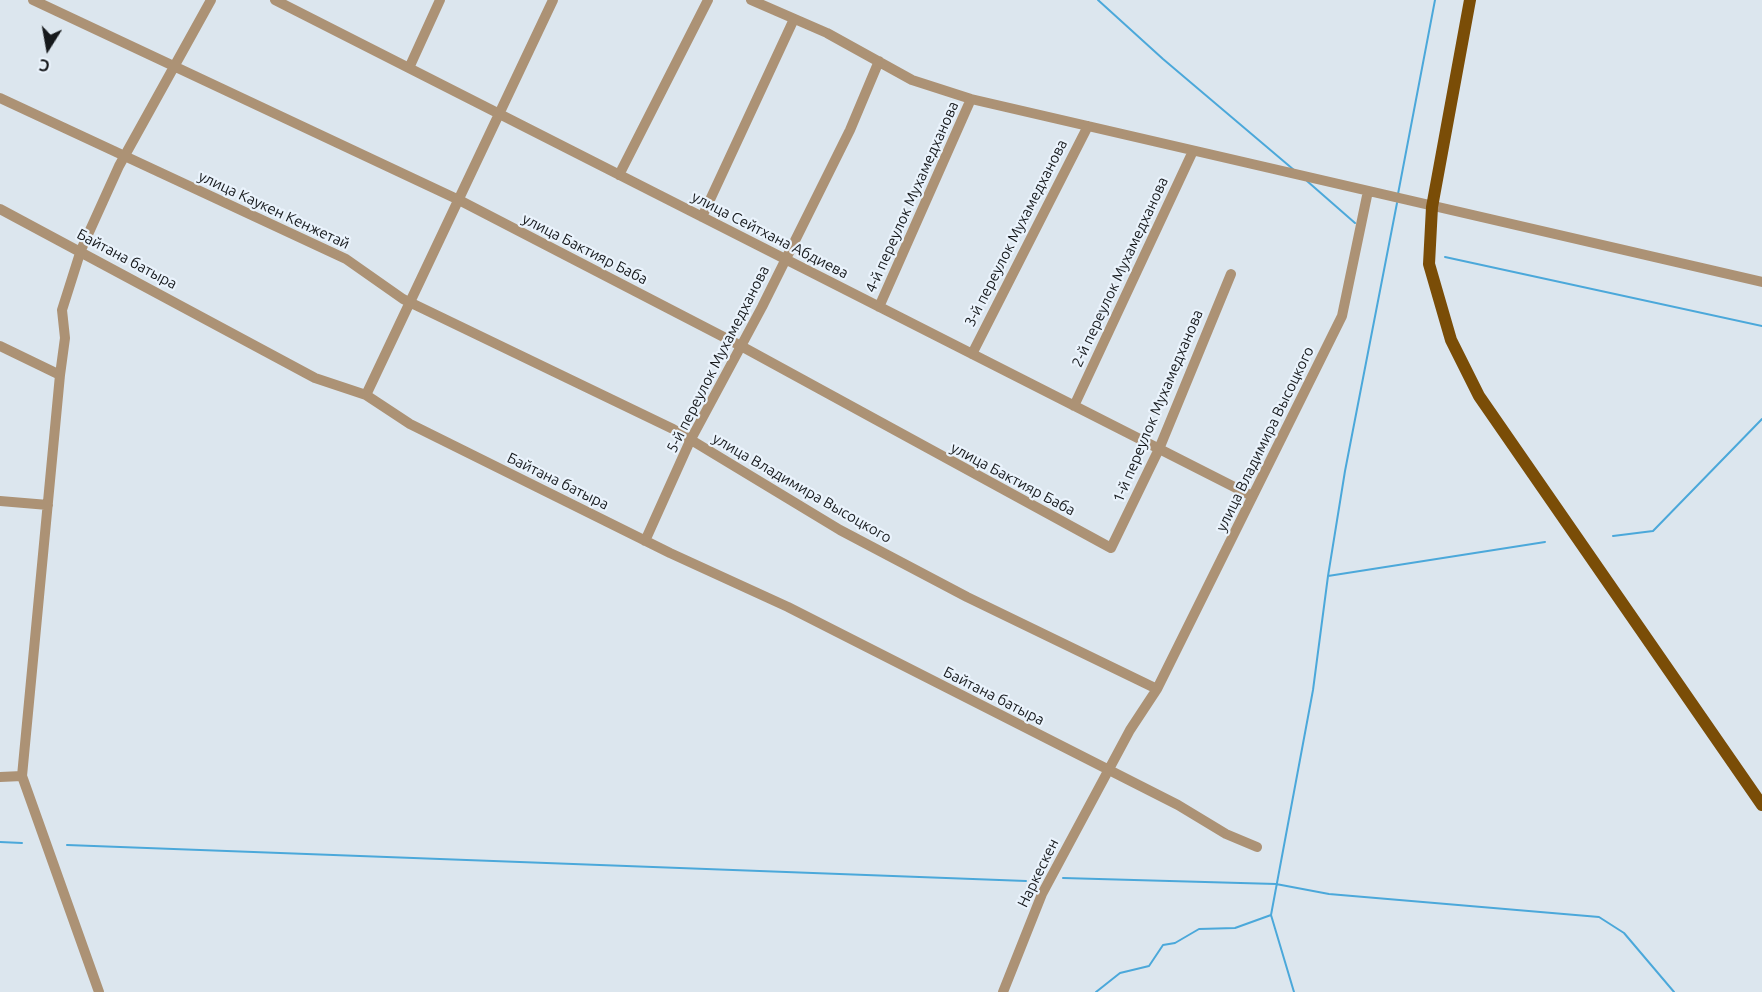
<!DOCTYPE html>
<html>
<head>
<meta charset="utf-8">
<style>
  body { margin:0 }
  #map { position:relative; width:1762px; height:992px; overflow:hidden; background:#dce6ee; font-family:Ubuntu,sans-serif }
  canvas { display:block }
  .north { position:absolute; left:18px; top:18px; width:60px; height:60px; -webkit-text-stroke:4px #eaf3fc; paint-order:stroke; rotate:191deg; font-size:16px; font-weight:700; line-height:24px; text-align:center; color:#16191c }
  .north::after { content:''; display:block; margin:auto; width:21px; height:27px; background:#16191c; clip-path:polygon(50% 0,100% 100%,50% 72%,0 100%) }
</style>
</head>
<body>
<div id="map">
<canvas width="1762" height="992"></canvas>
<div class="north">С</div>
</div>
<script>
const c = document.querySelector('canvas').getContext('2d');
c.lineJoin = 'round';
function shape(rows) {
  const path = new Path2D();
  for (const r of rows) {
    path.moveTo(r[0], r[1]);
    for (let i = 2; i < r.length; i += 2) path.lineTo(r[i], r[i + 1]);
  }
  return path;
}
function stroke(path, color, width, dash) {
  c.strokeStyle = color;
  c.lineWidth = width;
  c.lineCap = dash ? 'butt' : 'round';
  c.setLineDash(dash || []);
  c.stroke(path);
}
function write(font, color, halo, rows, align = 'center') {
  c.font = font + ' Ubuntu,sans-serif';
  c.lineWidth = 4.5;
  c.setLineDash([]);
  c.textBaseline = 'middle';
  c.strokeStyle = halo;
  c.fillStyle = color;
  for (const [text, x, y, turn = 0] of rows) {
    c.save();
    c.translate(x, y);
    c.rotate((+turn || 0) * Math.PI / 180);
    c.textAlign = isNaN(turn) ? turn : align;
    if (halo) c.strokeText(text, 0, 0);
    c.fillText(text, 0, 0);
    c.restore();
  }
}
stroke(shape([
  [1098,0,1163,59,1294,170],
  [1307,181,1355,223],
  [1398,194,1435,0],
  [1445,257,1762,326],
  [1613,536,1653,531,1762,419],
  [1328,576,1545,542],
  [0,842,22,843],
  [67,845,1026,881],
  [1063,878,1276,884,1329,894,1599,917,1624,933,1674,992],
  [1096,992,1120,973,1149,966,1163,945,1175,943,1199,929,1235,928,1271,915],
  [1294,992,1271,915,1313,690,1328,576,1345,471,1397,203]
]), '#4ba8da', 2);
stroke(shape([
  [33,0,459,200,741,346,1111,548,1159,449,1231,274],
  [275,0,1252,496],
  [751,0,827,33,912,80,971,99,1762,282],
  [409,68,440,0],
  [0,98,346,259,403,299,673,429,840,530,967,597,1157,689],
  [619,175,708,0],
  [0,209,315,378,366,395,410,424,670,553,788,607,1178,805,1226,834,1257,847],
  [702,217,794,19],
  [879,307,971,99],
  [0,346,60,375,22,776,99,992],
  [972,354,1088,126],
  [60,375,65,338,62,310,81,250,119,166,211,0],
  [366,395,553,0],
  [1074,406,1193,151],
  [0,501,48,505],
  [645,541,690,441,762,307,850,130,879,61],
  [0,777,22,776],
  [1003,992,1042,894,1130,730,1157,689,1342,316,1368,191]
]), '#ac9275', 10);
stroke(shape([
  [1470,0,1432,207,1429,264,1451,340,1479,396,1762,805]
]), '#7a4d07', 12);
write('15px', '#16191c', '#eaf3fc', [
  ["4-й переулок Мухамедханова",912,197,-66],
  ["улица Каукен Кенжетай",274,210,25],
  ["3-й переулок Мухамедханова",1016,233,-63],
  ["улица Сейтхана Абдиева",770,235,27],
  ["улица Бактияр Баба",585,249,27],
  ["Байтана батыра",127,259,28],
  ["2-й переулок Мухамедханова",1120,272,-65],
  ["5-й переулок Мухамедханова",718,359,-63],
  ["1-й переулок Мухамедханова",1158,406,-67],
  ["улица Владимира Высоцкого",1265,439,-64],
  ["улица Бактияр Баба",1013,479,28],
  ["Байтана батыра",558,481,26],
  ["улица Владимира Высоцкого",802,488,30],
  ["Байтана батыра",994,696,27],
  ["Наркескен",1038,873,-64]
]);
</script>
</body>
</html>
